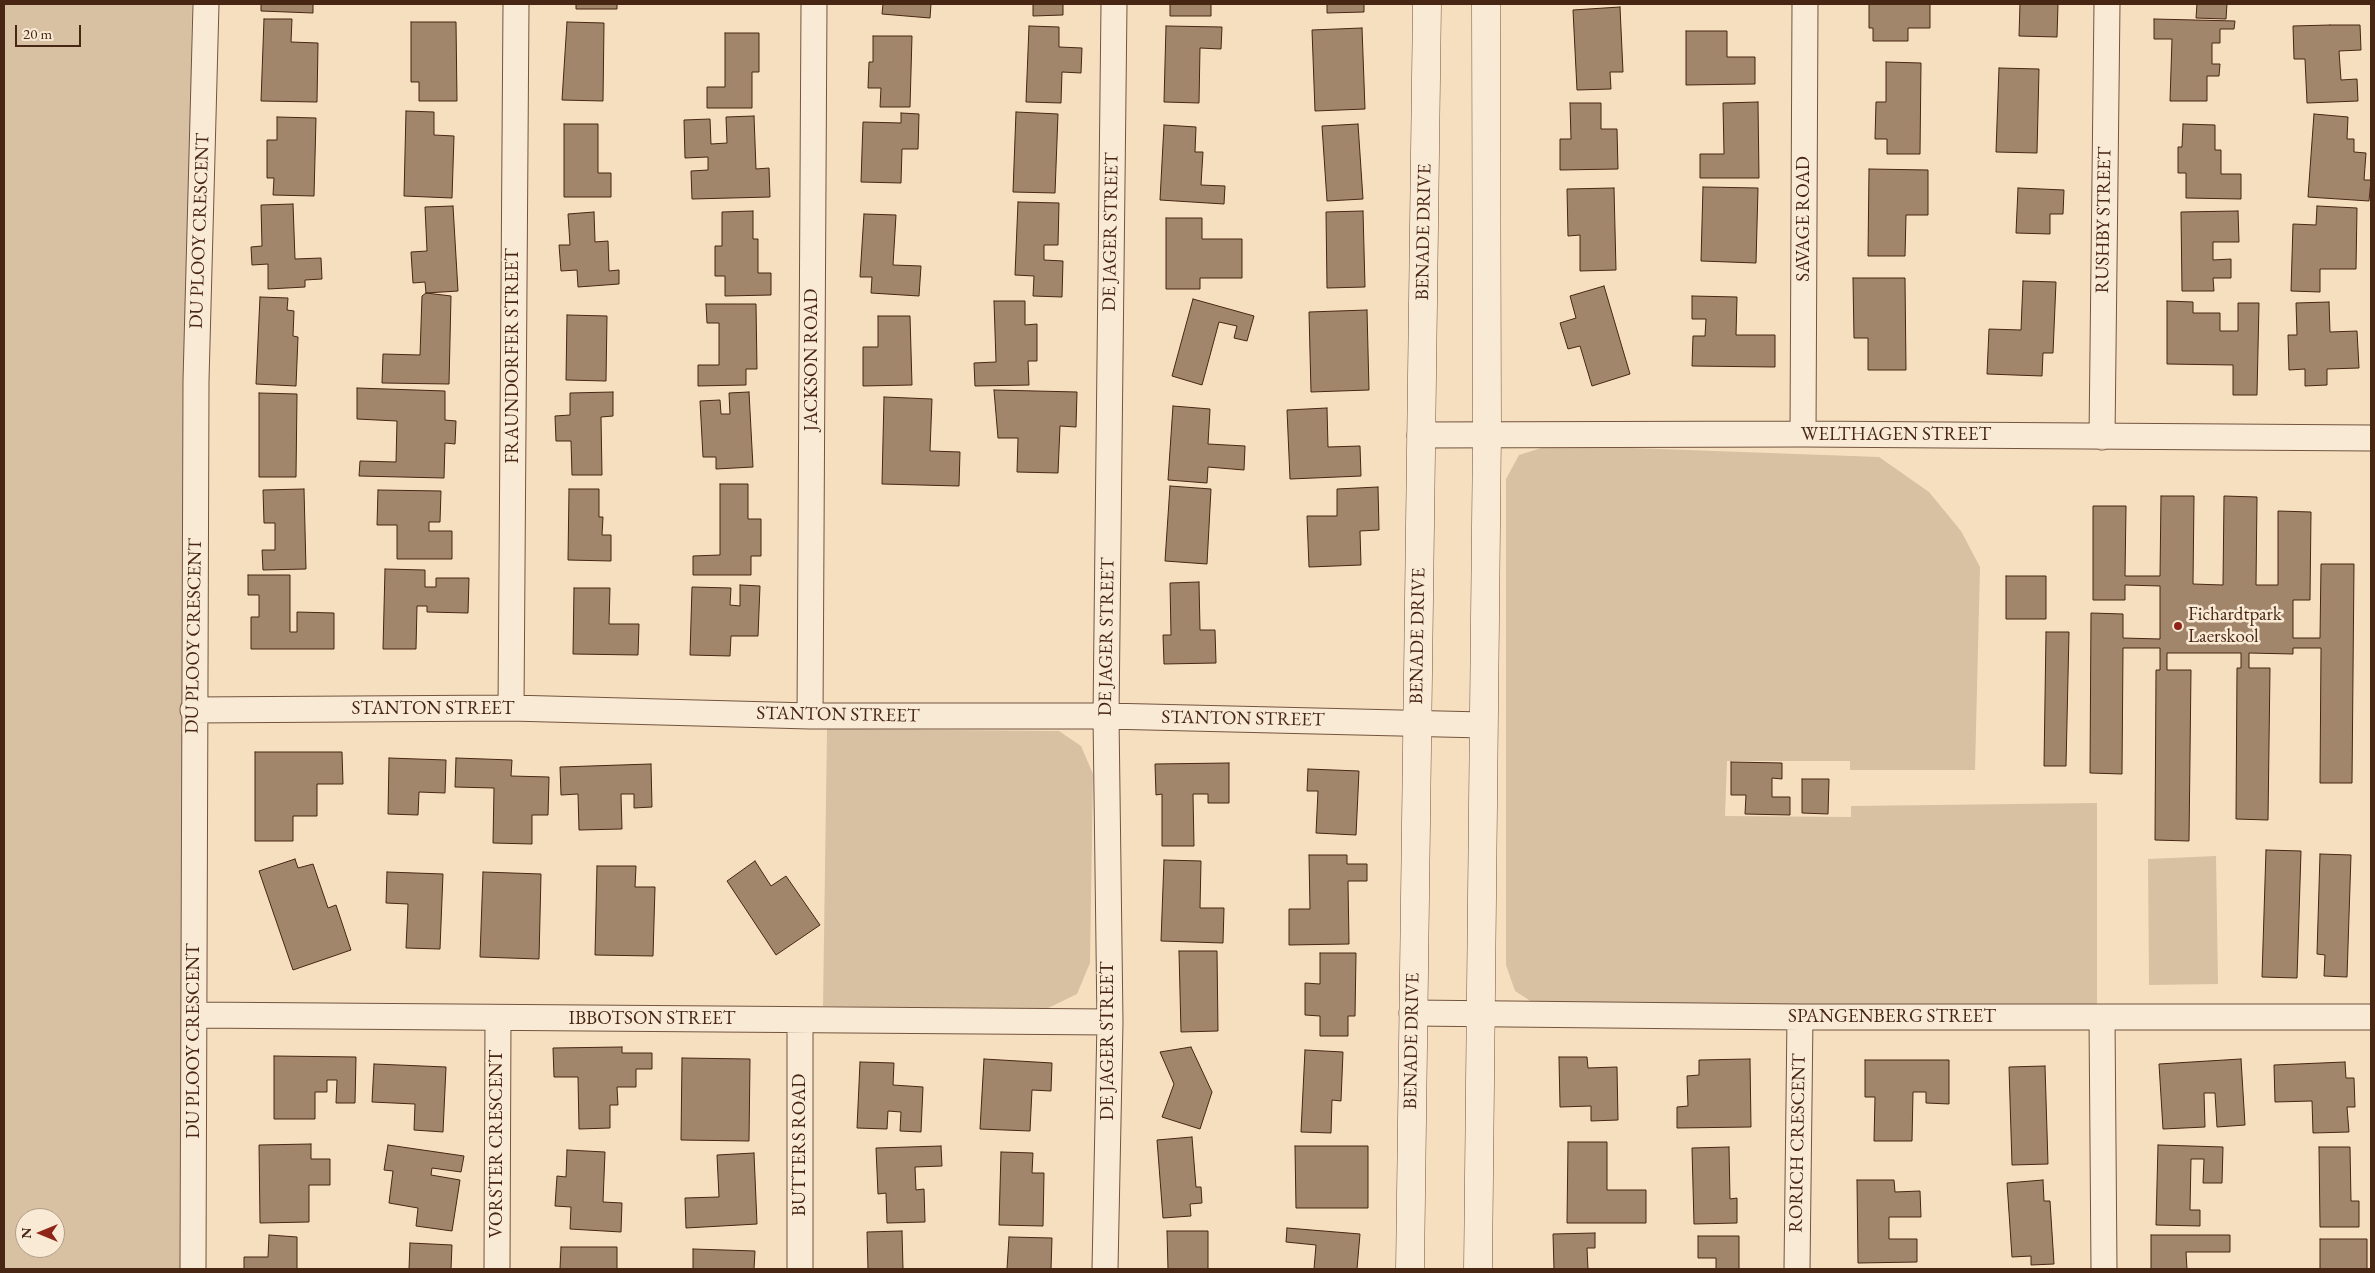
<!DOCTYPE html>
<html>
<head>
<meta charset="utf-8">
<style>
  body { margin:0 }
  #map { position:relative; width:2375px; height:1273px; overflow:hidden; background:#f6dfbf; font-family:"EB Garamond",serif }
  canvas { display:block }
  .frame { position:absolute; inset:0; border:5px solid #472613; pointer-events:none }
  .north { position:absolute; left:15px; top:1208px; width:50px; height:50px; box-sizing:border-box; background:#f9ead5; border:1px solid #b29c87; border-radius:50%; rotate:270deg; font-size:14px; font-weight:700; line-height:20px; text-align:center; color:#472613 }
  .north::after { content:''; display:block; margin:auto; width:18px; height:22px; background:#8f2418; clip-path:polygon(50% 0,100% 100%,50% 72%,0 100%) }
  .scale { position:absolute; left:15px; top:25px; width:66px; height:22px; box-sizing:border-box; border:2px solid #472613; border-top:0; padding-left:6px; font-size:15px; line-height:18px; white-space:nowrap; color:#472613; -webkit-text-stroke:4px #f9ead5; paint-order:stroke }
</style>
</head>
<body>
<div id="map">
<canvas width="2375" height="1273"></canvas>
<div class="frame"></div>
<div class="north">N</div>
<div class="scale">20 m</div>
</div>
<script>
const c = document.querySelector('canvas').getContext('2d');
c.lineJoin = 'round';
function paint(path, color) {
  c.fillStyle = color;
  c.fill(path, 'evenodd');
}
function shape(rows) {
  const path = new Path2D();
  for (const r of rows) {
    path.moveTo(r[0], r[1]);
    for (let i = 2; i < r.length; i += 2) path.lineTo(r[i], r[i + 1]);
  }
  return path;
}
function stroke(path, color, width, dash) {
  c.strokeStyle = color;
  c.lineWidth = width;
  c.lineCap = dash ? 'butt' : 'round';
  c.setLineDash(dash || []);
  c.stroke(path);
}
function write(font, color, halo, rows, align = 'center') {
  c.font = font + ' "EB Garamond",serif';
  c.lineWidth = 5;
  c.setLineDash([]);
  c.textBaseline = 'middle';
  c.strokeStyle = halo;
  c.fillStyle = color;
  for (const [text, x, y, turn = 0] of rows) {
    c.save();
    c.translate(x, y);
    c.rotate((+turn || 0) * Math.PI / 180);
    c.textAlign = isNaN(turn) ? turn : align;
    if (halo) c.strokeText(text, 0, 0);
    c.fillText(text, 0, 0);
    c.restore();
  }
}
paint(shape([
  [4,4,192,4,183,1269,4,1269],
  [25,1218,55,1218,55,1248,25,1248],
  [1551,445,1879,457,1929,492,1961,531,1980,567,1975,770,1850,770,1850,761,1727,761,1725,816,1851,817,1851,806,2097,803,2097,1009,1532,1002,1515,991,1506,965,1506,479,1519,455],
  [827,729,1059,731,1081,746,1093,774,1090,963,1077,994,1042,1011,823,1006],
  [2216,856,2218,984,2149,985,2148,859]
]), '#d8c0a2');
const building = shape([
  [261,4,313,4,313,13,261,11,261,4],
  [576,4,617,4,617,9,576,9,576,4],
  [883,4,931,4,930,18,882,14,883,4],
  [1033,4,1063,4,1063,15,1033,16,1033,4],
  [1170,4,1211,4,1211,16,1170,16,1170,4],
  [1327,4,1364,4,1364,12,1327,13,1327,4],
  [1869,4,1930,4,1930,28,1908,28,1908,41,1873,41,1873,28,1869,28,1869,4],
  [2020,4,2058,4,2057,37,2019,36,2020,4],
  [2197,4,2227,4,2226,19,2196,18,2197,4],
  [1620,7,1623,72,1610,72,1611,89,1577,90,1573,10,1620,7],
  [264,19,292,19,291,42,318,43,317,102,261,101,264,19],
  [2154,19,2235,21,2234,29,2220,29,2220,43,2212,43,2212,64,2220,64,2219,76,2207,76,2207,101,2170,101,2172,39,2154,39,2154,19],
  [411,22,456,22,457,101,419,101,419,82,411,82,411,22],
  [567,22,604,23,603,101,562,100,567,22],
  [2330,25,2360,25,2361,50,2339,51,2341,80,2357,79,2358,101,2307,103,2305,59,2294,59,2293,26,2330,25],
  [1029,26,1059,27,1059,47,1082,48,1081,73,1062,72,1061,103,1026,102,1029,26],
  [1166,26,1222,27,1221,49,1200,48,1199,103,1164,102,1166,26],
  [1362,28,1365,109,1315,111,1312,30,1362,28],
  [1686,31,1727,31,1727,57,1755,57,1755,84,1686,85,1686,31],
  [725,33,759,33,759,72,752,72,752,108,707,108,707,87,725,87,725,33],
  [873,36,912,36,910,107,880,107,881,88,868,88,869,62,873,62,873,36],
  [1886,62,1921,63,1920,154,1887,154,1887,139,1875,139,1876,102,1886,102,1886,62],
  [1999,68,2039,69,2037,153,1996,152,1999,68],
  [1758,102,1759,178,1700,178,1700,154,1724,154,1723,103,1758,102],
  [1570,103,1601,103,1601,129,1617,129,1618,169,1560,170,1560,139,1571,139,1570,103],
  [406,111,434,112,434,135,454,136,452,198,404,196,406,111],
  [1016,112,1058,114,1055,193,1013,192,1016,112],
  [901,113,919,114,918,149,902,149,901,183,861,182,863,122,901,123,901,113],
  [2314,114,2348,117,2347,139,2354,139,2354,152,2366,153,2364,180,2371,180,2369,201,2308,197,2314,114],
  [754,116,756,169,769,168,770,197,692,199,691,171,708,170,708,157,685,158,684,120,710,119,711,144,727,143,726,117,754,116],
  [277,117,316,118,314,196,273,195,274,178,267,178,267,140,277,140,277,117],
  [564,124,598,124,598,173,611,173,611,197,564,197,564,124],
  [1358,124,1363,199,1327,201,1322,126,1358,124],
  [2183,124,2215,125,2215,150,2221,150,2221,174,2241,174,2241,199,2186,198,2186,173,2178,173,2178,147,2182,147,2183,124],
  [1164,125,1196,127,1195,152,1203,152,1201,185,1225,186,1224,204,1160,200,1164,125],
  [1869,169,1928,170,1928,215,1906,215,1905,256,1868,256,1869,169],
  [1703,187,1758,188,1756,263,1701,261,1703,187],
  [1614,188,1616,270,1580,271,1580,235,1568,236,1567,189,1614,188],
  [2018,188,2064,190,2063,214,2050,214,2050,234,2016,233,2018,188],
  [1018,202,1059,203,1058,245,1044,245,1044,260,1063,261,1062,297,1033,296,1034,276,1015,275,1018,202],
  [293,204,295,259,321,258,322,279,305,280,305,287,268,289,268,264,252,265,251,247,262,246,261,205,293,204],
  [453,206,458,291,426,293,425,282,413,283,411,252,427,251,425,207,453,206],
  [2317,206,2357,208,2356,269,2320,269,2320,292,2291,291,2293,224,2316,225,2317,206],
  [753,211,753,239,758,239,758,273,771,273,771,295,725,296,725,276,715,276,715,246,722,246,722,212,753,211],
  [1363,211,1365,287,1327,288,1326,212,1363,211],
  [2238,211,2239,242,2213,242,2213,260,2231,259,2231,278,2213,278,2214,291,2182,291,2181,212,2238,211],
  [594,212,595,242,608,241,609,271,619,270,619,284,578,287,577,270,561,271,559,245,570,245,568,214,594,212],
  [864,214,896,215,893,265,921,266,919,296,871,293,872,277,860,277,864,214],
  [1166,218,1202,218,1202,239,1242,239,1242,278,1200,278,1200,289,1166,289,1166,218],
  [1853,278,1905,278,1906,370,1868,370,1868,338,1854,338,1853,278],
  [2023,281,2056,282,2053,353,2043,353,2042,376,1987,374,1989,329,2021,330,2023,281],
  [1604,286,1630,374,1592,386,1580,346,1568,349,1560,323,1576,318,1570,296,1604,286],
  [426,293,451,296,449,384,382,383,383,354,420,355,422,296,426,293],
  [1692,296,1737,297,1736,335,1775,335,1775,367,1692,366,1693,336,1705,336,1706,319,1692,319,1692,296],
  [260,297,288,298,287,310,294,311,293,336,298,337,296,386,256,384,260,297],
  [1193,299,1254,316,1247,341,1234,338,1237,326,1219,322,1202,385,1172,376,1193,299],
  [994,301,1025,301,1025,325,1037,324,1037,361,1028,361,1029,385,975,386,974,363,996,362,994,301],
  [2167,301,2193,302,2193,313,2220,313,2220,331,2238,331,2238,303,2259,303,2257,395,2233,395,2233,365,2167,364,2167,301],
  [2329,302,2330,332,2357,331,2359,368,2327,369,2327,385,2305,386,2305,369,2289,370,2288,335,2297,335,2296,303,2329,302],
  [706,304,756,304,757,369,746,369,746,385,698,386,698,365,719,365,719,323,707,323,706,304],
  [1367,310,1369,390,1311,392,1309,312,1367,310],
  [567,315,607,316,606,381,566,380,567,315],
  [878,316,910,316,912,385,863,386,863,347,878,347,878,316],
  [357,388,445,391,445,420,456,421,455,444,445,443,444,478,359,476,360,461,396,462,397,421,357,419,357,388],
  [994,390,1077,392,1076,427,1060,426,1058,473,1017,472,1018,438,998,438,994,390],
  [613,392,613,416,601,417,602,475,572,475,571,441,556,441,555,416,570,415,570,393,613,392],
  [749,392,753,467,716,469,716,457,703,457,700,401,720,400,721,414,730,414,729,393,749,392],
  [259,393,297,394,296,477,259,477,259,393],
  [884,397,932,399,930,451,960,452,959,486,882,484,884,397],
  [1173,406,1210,409,1208,444,1245,446,1244,470,1208,467,1207,483,1168,480,1173,406],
  [1327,408,1328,447,1360,446,1361,476,1290,479,1287,410,1327,408],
  [720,484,748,484,748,519,761,519,761,556,751,556,751,575,693,575,693,556,720,555,720,484],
  [1170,486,1211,489,1207,564,1165,561,1170,486],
  [1378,487,1379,530,1360,531,1361,565,1309,567,1307,516,1337,516,1337,489,1378,487],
  [304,489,306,569,263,570,262,550,275,550,275,523,264,523,263,490,304,489],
  [569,489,599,489,599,517,603,517,602,535,611,535,611,561,568,560,569,489],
  [378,490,441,491,440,522,429,522,429,531,452,531,452,559,397,559,397,525,377,525,378,490],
  [2161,496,2194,496,2193,584,2223,585,2224,496,2257,497,2256,585,2278,585,2278,511,2311,512,2310,600,2293,600,2293,638,2320,638,2321,564,2354,564,2352,783,2320,783,2321,648,2293,648,2293,654,2249,653,2249,668,2270,668,2268,820,2236,819,2237,668,2241,668,2241,653,2167,653,2167,670,2191,670,2189,841,2155,840,2156,670,2160,670,2160,648,2123,648,2122,774,2090,773,2091,613,2123,614,2123,638,2160,639,2160,586,2125,585,2125,600,2093,600,2093,506,2126,506,2125,576,2160,576,2161,496],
  [385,569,425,570,425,587,436,587,436,578,469,578,468,613,427,612,427,606,417,606,416,649,383,649,385,569],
  [248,575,290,575,290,632,297,632,297,612,334,613,334,649,251,649,251,617,259,617,259,595,248,595,248,575],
  [2006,576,2046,576,2046,619,2006,619,2006,576],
  [1199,582,1200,630,1215,630,1216,663,1164,664,1163,635,1171,635,1170,583,1199,582],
  [740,585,760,586,758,636,731,636,730,656,690,655,692,587,731,588,730,605,740,606,740,585],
  [574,588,610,588,609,624,639,624,638,655,573,654,574,588],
  [2046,632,2069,632,2066,766,2044,766,2046,632],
  [255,752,342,752,343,784,317,784,317,816,293,816,293,841,255,841,255,752],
  [389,758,446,760,445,793,419,792,418,815,388,814,389,758],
  [456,758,512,760,511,776,549,777,548,815,532,815,532,844,493,843,494,788,455,787,456,758],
  [1731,762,1782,763,1782,779,1772,778,1772,797,1790,797,1790,815,1745,814,1746,795,1731,795,1731,762],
  [1229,763,1229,803,1208,803,1208,794,1193,794,1194,846,1162,846,1162,794,1156,795,1155,764,1229,763],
  [651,764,652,807,634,808,634,794,621,794,622,829,579,830,578,794,561,795,560,767,651,764],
  [1308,769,1359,771,1356,835,1316,833,1318,791,1307,791,1308,769],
  [1802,779,1829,779,1828,814,1802,813,1802,779],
  [2266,850,2301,851,2297,978,2262,977,2266,850],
  [2320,854,2351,855,2347,977,2324,976,2325,955,2317,954,2320,854],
  [1309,855,1347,855,1347,864,1367,864,1367,881,1348,881,1349,944,1289,945,1289,909,1310,909,1309,855],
  [295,859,298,868,313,864,328,908,336,905,351,950,293,970,259,871,295,859],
  [1164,860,1201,861,1200,908,1224,908,1223,943,1161,941,1164,860],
  [755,861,771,886,786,876,820,925,776,955,727,881,755,861],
  [597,866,636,866,635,887,655,887,653,956,595,955,597,866],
  [387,872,443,874,440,949,406,948,408,904,386,903,387,872],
  [483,872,541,874,539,959,480,957,483,872],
  [1179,951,1217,951,1218,1031,1181,1032,1179,951],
  [1320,953,1356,953,1355,1016,1348,1016,1348,1036,1320,1036,1320,1016,1305,1015,1305,983,1320,984,1320,953],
  [622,1047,622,1053,652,1053,652,1069,636,1069,636,1087,617,1087,618,1105,610,1105,610,1128,579,1129,578,1077,554,1077,553,1048,622,1047],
  [1191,1047,1212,1092,1200,1129,1162,1117,1174,1084,1160,1052,1191,1047],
  [1305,1050,1343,1052,1341,1101,1332,1100,1331,1133,1301,1132,1305,1050],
  [274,1056,356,1057,355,1103,336,1103,337,1080,327,1080,327,1092,315,1092,315,1119,274,1119,274,1056],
  [1559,1057,1587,1057,1588,1068,1617,1067,1618,1120,1591,1121,1591,1106,1560,1107,1559,1057],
  [682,1058,750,1059,749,1141,681,1140,682,1058],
  [984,1059,1052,1063,1051,1091,1032,1090,1030,1131,980,1129,984,1059],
  [1750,1059,1751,1127,1677,1128,1677,1107,1688,1106,1687,1076,1699,1075,1699,1060,1750,1059],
  [2241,1059,2245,1125,2217,1127,2215,1093,2204,1093,2205,1127,2163,1129,2159,1064,2241,1059],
  [1865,1060,1949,1060,1949,1104,1926,1103,1926,1092,1913,1092,1912,1141,1874,1141,1875,1097,1865,1097,1865,1060],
  [860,1062,894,1063,893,1085,923,1087,921,1132,900,1131,901,1112,888,1111,887,1129,857,1128,860,1062],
  [2345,1062,2346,1078,2354,1078,2355,1107,2347,1107,2349,1132,2313,1133,2312,1101,2275,1102,2274,1065,2345,1062],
  [374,1064,446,1067,443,1132,414,1130,415,1104,372,1102,374,1064],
  [2045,1066,2048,1164,2012,1165,2009,1067,2045,1066],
  [1192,1137,1196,1187,1201,1187,1202,1203,1190,1204,1191,1216,1163,1218,1157,1140,1192,1137],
  [1568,1142,1607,1142,1607,1190,1646,1190,1646,1223,1567,1223,1568,1142],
  [311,1144,311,1159,330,1159,330,1185,309,1185,309,1222,260,1223,259,1145,311,1144],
  [388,1145,464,1156,461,1172,432,1168,431,1175,460,1180,452,1231,416,1226,418,1208,389,1203,393,1171,384,1170,388,1145],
  [2158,1145,2223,1147,2222,1183,2203,1183,2204,1159,2191,1159,2190,1210,2200,1210,2200,1226,2156,1225,2158,1145],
  [941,1146,942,1166,915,1167,916,1190,924,1189,925,1222,887,1223,886,1193,878,1194,876,1148,941,1146],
  [1295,1146,1368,1146,1368,1208,1296,1208,1295,1146],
  [1729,1147,1730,1199,1737,1198,1737,1223,1694,1224,1692,1148,1729,1147],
  [2319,1147,2350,1147,2351,1201,2359,1201,2359,1227,2320,1227,2319,1147],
  [567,1150,605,1152,603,1202,622,1203,621,1232,570,1229,571,1207,555,1206,557,1176,566,1177,567,1150],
  [1001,1152,1033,1153,1032,1173,1044,1173,1043,1226,999,1225,1001,1152],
  [754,1153,757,1224,686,1228,685,1198,719,1197,717,1155,754,1153],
  [1857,1180,1894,1180,1895,1192,1920,1191,1921,1217,1889,1217,1889,1239,1917,1239,1917,1262,1858,1263,1857,1180],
  [2043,1180,2044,1201,2050,1201,2054,1264,2031,1265,2031,1256,2012,1257,2007,1183,2043,1180],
  [1287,1228,1360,1234,1357,1269,1314,1269,1316,1245,1286,1242,1287,1228],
  [902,1231,903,1269,868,1269,867,1232,902,1231],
  [1167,1231,1208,1231,1208,1269,1168,1269,1167,1231],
  [1595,1233,1595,1248,1587,1248,1588,1269,1554,1269,1553,1234,1595,1233],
  [269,1235,297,1237,297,1269,244,1269,244,1257,268,1257,269,1235],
  [2151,1235,2230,1235,2230,1252,2186,1252,2187,1269,2151,1269,2151,1235],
  [1698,1236,1739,1236,1739,1269,1716,1269,1716,1258,1698,1258,1698,1236],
  [1009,1237,1052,1238,1051,1269,1007,1269,1009,1237],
  [2320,1239,2367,1239,2367,1269,2320,1269,2320,1239],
  [410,1243,452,1245,451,1269,409,1269,410,1243],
  [561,1247,617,1247,617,1269,560,1269,561,1247],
  [693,1249,755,1251,754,1269,693,1269,693,1249]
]);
paint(building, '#a2866c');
stroke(building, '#472613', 1);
const minor = shape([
  [1803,434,1805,4],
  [1420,435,1803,434,2371,438],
  [2102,437,2107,4],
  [511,708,516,4],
  [193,710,511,708,810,716,1106,716,1483,725],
  [810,716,814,4],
  [1412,1013,1800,1017,2371,1017],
  [195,1015,1110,1022],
  [2102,1018,2104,1269],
  [800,1020,800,1269],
  [193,1269,196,381,206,4],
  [497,1269,498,1018],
  [1105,1269,1110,1022,1106,716,1114,4],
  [1797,1269,1800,1017]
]);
const tertiary = shape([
  [1410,1269,1427,4],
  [1478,1269,1487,433,1486,4]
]);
stroke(minor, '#73543e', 27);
stroke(tertiary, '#73543e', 29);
stroke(minor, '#f9ead5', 25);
stroke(tertiary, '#f9ead5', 28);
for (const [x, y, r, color] of [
  [2178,626,5,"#8f2418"]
]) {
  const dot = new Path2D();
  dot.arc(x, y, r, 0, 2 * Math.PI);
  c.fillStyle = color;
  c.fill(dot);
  stroke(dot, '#f9ead5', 2);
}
write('19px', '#472613', '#f9ead5', [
  ["SAVAGE ROAD",1804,219,-90],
  ["RUSHBY STREET",2104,220,-89],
  ["DU PLOOY CRESCENT",200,231,-88],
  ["DE JAGER STREET",1111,232,-89],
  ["BENADE DRIVE",1424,232,-89],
  ["FRAUNDORFER STREET",513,356,-90],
  ["JACKSON ROAD",812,360,-90],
  ["WELTHAGEN STREET",1896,435],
  ["DU PLOOY CRESCENT",194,636,-89],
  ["BENADE DRIVE",1418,636,-89],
  ["DE JAGER STREET",1107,637,-89],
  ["STANTON STREET",433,709],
  ["STANTON STREET",838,715,1],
  ["STANTON STREET",1243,719,1],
  ["SPANGENBERG STREET",1892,1017],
  ["IBBOTSON STREET",652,1019],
  ["DU PLOOY CRESCENT",194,1041,-90],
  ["DE JAGER STREET",1108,1041,-90],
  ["BENADE DRIVE",1412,1041,-89],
  ["RORICH CRESCENT",1798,1143,-89],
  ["VORSTER CRESCENT",497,1144,-90],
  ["BUTTERS ROAD",800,1145,-90]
]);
write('19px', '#472613', '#f9ead5', [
  ["Fichardtpark",2188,615],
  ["Laerskool",2188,637]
], 'left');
</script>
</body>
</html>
